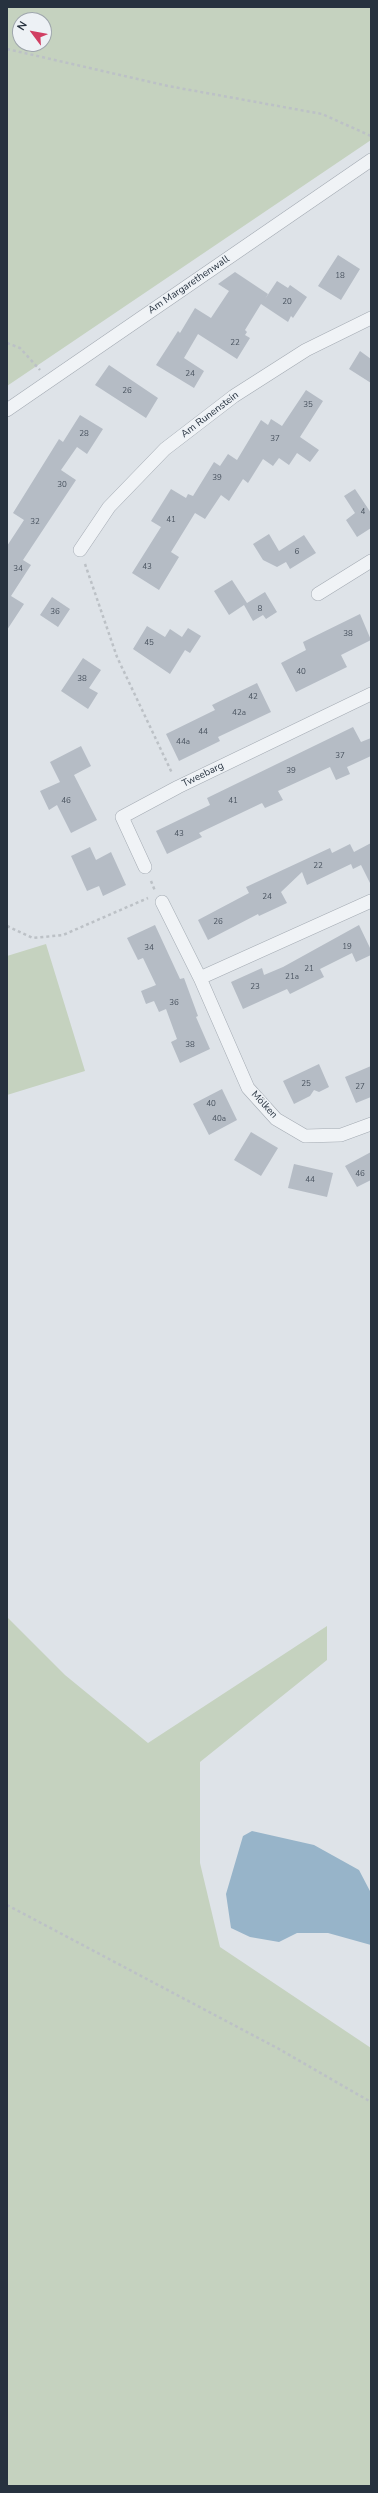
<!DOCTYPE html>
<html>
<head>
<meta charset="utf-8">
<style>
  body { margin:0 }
  #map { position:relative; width:378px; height:2493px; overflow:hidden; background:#dee3e8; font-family:"Nunito Sans",sans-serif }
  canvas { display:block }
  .frame { position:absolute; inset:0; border:8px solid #27323f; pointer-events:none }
  .north { position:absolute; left:12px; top:12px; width:40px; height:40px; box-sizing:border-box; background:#edf1f5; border:1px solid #9ea5ac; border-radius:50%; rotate:302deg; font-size:11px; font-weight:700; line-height:16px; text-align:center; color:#27323f }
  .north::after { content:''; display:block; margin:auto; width:14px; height:18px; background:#d13e62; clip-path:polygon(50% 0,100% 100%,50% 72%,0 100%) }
</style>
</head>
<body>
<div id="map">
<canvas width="378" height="2493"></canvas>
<div class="frame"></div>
<div class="north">N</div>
</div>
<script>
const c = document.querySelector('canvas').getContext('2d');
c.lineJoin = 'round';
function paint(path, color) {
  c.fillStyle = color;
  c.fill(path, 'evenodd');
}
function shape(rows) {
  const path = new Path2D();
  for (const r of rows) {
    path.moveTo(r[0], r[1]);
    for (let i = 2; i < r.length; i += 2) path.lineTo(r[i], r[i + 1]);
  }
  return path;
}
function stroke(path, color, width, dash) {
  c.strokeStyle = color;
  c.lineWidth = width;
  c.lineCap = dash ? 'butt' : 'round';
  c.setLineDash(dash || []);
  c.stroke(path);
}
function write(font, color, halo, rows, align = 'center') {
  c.font = font + ' "Nunito Sans",sans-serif';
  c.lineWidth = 3;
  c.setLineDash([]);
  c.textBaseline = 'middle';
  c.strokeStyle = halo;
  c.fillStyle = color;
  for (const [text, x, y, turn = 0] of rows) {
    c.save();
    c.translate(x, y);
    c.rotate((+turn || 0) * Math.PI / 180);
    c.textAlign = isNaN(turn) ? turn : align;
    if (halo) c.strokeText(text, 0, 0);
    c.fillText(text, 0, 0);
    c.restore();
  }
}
paint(shape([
  [7,7,371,7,371,140,7,386],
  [20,20,44,20,44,44,20,44],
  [46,944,85,1071,7,1095,7,956],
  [7,1617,65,1675,148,1743,327,1626,327,1660,200,1762,200,1863,220,1947,371,2048,371,2486,7,2486]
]), '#c5d2bf');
paint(shape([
  [252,1831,314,1845,359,1870,371,1893,371,1945,328,1933,297,1933,279,1942,250,1937,231,1928,226,1894,243,1836]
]), '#97b4c9');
paint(shape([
  [338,255,360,269,341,300,318,286],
  [235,272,268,294,265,299,277,281,288,288,290,285,307,297,293,318,291,316,288,322,261,304,245,330,247,332,245,335,250,338,237,359,198,334,184,358,204,371,194,388,156,365,178,331,180,333,195,308,211,318,229,291,218,284],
  [360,351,371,359,371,383,349,369],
  [109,365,158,398,146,418,95,385],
  [306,390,323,401,300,437,319,450,310,462,297,453,289,465,279,458,273,466,263,459,248,483,243,479,229,501,221,495,205,519,195,513,171,552,179,557,159,590,132,573,161,527,151,521,171,489,186,498,188,494,193,496,214,462,220,466,228,454,237,460,261,420,268,425,271,419,282,426],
  [80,415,103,429,87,454,77,447,61,470,76,480,23,560,31,565,11,596,24,604,7,630,7,546,24,520,13,513,59,439,63,442],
  [355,489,371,513,371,528,357,537,346,520,355,513,344,496],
  [269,534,279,551,304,535,316,553,290,569,286,562,277,567,263,560,253,544],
  [232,580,247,603,265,592,277,612,266,619,263,615,253,621,244,605,229,615,214,591],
  [52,597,70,609,58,627,40,615],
  [360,614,371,640,341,655,347,667,296,692,281,663,306,650,303,642],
  [147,626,165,637,170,629,182,637,188,628,201,636,190,653,185,650,170,674,133,649],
  [83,658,101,670,89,688,98,693,88,709,61,691],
  [257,683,271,712,218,737,220,741,179,761,166,734,215,710,212,705],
  [353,727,361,742,371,738,371,756,347,767,350,774,336,780,330,767,278,791,283,800,265,808,262,803,199,833,202,837,167,854,156,831,210,805,207,798],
  [81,746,91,766,74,775,97,820,71,833,57,805,49,810,40,791,60,782,50,762],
  [371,843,371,885,361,865,353,869,351,864,307,885,302,872,281,892,287,903,259,916,258,914,208,940,198,920,249,893,246,887,330,848,332,853,350,844,354,852],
  [90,847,96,860,111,852,126,885,103,896,99,886,87,891,71,856],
  [155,925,180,979,184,978,198,1016,196,1017,210,1049,180,1063,171,1042,177,1039,166,1009,159,1012,154,1001,146,1004,141,991,156,985,143,958,138,960,127,938],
  [359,925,371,950,371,955,356,962,352,953,320,969,324,977,290,994,287,989,243,1009,231,982,262,968,264,975,283,967],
  [319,1064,329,1087,319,1092,314,1090,310,1096,294,1104,283,1081],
  [371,1066,371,1097,356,1103,345,1077],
  [222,1089,237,1120,209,1135,193,1104],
  [251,1132,278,1148,261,1176,234,1160],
  [371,1152,371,1180,357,1187,345,1166],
  [294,1164,333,1173,327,1197,288,1188]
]), '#b5bcc5');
const street = shape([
  [7,410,371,160],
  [80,550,109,507,165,449,234,396,306,350,371,318],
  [318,594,371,561],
  [145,867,122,817,178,787,371,694],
  [371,901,200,978,248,1088,276,1119,305,1136,341,1135,371,1124],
  [162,902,200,978]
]);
stroke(street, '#a3aab2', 14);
stroke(shape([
  [7,49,168,86,322,114,371,136],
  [7,343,20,348,40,370],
  [85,564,117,657,172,773],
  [151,881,155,891],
  [7,926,33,938,63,935,148,898],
  [7,1905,279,2049,371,2102]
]), '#bcc1c6', 2.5, [3, 3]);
stroke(street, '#f0f3f6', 13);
write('8px', '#4a5460', null, [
  ["18",340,276],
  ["20",287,302],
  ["22",235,343],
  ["24",190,374],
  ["26",127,391],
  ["35",308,405],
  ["28",84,434],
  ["37",275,439],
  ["39",217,478],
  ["30",62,485],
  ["4",363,512],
  ["41",171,520],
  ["32",35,522],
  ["6",297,552],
  ["43",147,567],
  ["34",18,569],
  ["8",260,609],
  ["36",55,612],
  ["38",348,634],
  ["45",149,643],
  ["40",301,672],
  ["38",82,679],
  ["42",253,697],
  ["42a",239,713],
  ["44",203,732],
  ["44a",183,742],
  ["37",340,756],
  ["39",291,771],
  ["46",66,801],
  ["41",233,801],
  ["43",179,834],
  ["22",318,866],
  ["24",267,897],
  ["26",218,922],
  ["19",347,947],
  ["34",149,948],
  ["21",309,969],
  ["21a",292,977],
  ["23",255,987],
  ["36",174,1003],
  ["38",190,1045],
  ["25",306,1084],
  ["27",360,1087],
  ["40",211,1104],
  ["40a",219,1119],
  ["46",360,1174],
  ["44",310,1180]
]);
write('10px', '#27323f', '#edf1f5', [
  ["Am Margarethenwall",189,285,-34],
  ["Am Runenstein",210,415,-37],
  ["Tweebarg",203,775,-26],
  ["Mölken",264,1105,47]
]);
</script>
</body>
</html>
